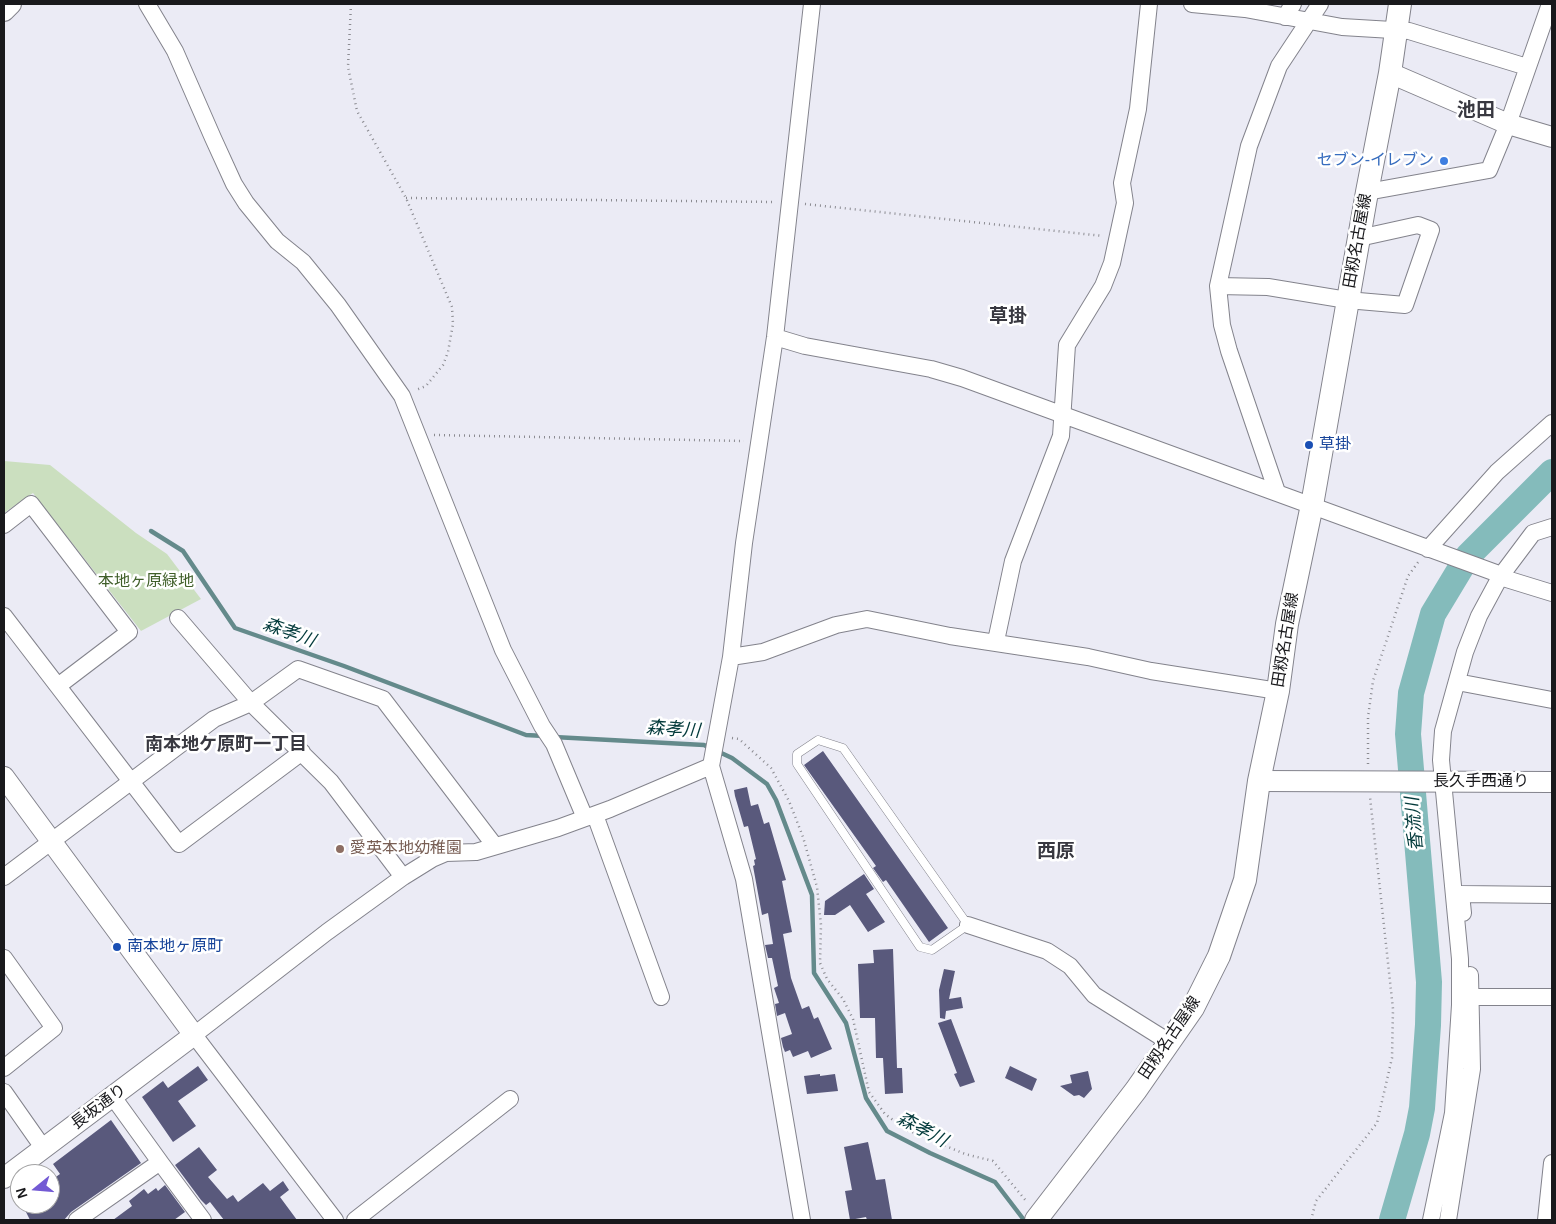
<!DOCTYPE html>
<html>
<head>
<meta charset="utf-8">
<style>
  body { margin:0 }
  #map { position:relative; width:1556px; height:1224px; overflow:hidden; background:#ebebf5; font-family:Helvetica,sans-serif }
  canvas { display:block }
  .frame { position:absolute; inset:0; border:5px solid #19191c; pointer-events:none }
  .north { position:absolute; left:10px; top:1164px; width:50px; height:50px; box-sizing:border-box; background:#fff; border:1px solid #a3a3a4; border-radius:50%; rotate:253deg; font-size:14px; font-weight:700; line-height:20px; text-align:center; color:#19191c }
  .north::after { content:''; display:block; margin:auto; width:18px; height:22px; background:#735ad4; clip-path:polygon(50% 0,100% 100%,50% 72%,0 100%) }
</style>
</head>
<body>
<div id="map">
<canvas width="1556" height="1224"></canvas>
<div class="frame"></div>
<div class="north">N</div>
</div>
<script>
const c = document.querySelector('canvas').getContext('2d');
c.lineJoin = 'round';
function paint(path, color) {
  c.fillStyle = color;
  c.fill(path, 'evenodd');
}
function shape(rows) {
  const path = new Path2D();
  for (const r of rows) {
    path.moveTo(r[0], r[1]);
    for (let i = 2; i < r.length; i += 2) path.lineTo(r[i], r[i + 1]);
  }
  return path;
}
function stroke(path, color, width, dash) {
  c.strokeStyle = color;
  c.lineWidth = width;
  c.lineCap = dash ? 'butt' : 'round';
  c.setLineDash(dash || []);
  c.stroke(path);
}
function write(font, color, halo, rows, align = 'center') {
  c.font = font + ' Helvetica,"Noto Sans JP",sans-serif';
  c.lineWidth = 5;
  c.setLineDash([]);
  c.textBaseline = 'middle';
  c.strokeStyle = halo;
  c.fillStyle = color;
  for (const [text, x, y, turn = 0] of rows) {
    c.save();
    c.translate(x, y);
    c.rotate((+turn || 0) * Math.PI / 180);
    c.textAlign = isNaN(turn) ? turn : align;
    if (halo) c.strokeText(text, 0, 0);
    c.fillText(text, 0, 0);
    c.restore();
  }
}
paint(shape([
  [4,461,50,465,136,533,167,554,201,599,141,631,33,493,4,513]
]), '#cbdfbf');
stroke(shape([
  [151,531,183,551,235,628,344,666,526,735,544,736],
  [554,737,704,745,710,748],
  [717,751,732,758,767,784,776,800,812,895,814,973,846,1023,866,1098,887,1131,930,1153,995,1182,1024,1220]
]), '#648a8b', 4.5);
stroke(shape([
  [1392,1220,1417,1134,1422,1108,1428,1025,1429,982,1408,734,1411,693,1433,614,1468,556,1552,472]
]), '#84bbbb', 26);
paint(shape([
  [823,751,948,928,929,942,886,880,883,882,873,868,876,866,804,765],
  [747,787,751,806,758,804,764,824,769,822,786,880,782,881,792,932,783,934,791,978,802,1009,809,1006,814,1019,818,1017,832,1049,811,1058,808,1051,793,1057,790,1050,785,1052,783,1047,781,1038,792,1034,785,1013,777,1016,775,1004,779,1003,774,988,778,986,772,958,768,958,765,945,773,944,768,913,762,915,753,866,755,865,754,860,756,859,748,826,744,827,735,796,734,790],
  [864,874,874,889,866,894,885,922,868,932,850,905,835,915,824,915,825,901],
  [893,949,897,1068,902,1068,903,1093,885,1094,883,1058,876,1058,875,1018,860,1018,858,964,874,963,873,950],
  [944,969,955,971,949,999,961,997,963,1008,946,1011,945,1019,940,1018,939,990],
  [951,1019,975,1082,960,1087,954,1074,957,1073,938,1023],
  [198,1066,208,1080,178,1101,196,1126,173,1142,142,1097,163,1081,168,1088],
  [1010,1066,1037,1079,1032,1091,1005,1078],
  [1088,1071,1092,1089,1084,1098,1079,1095,1074,1096,1060,1086,1072,1083,1070,1075],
  [820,1074,820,1076,835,1074,838,1091,807,1094,804,1076],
  [111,1120,141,1163,71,1212,64,1220,30,1220,22,1204,50,1204,50,1181,60,1174,53,1164],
  [868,1142,876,1180,885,1179,892,1220,867,1220,866,1217,850,1220,845,1191,852,1190,844,1147],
  [199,1147,217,1170,208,1177,227,1199,233,1195,238,1202,263,1183,270,1191,283,1181,289,1190,280,1197,297,1220,224,1220,210,1202,206,1205,201,1200,175,1165],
  [165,1185,185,1212,174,1220,113,1220,132,1206,129,1201,144,1189,148,1194,156,1188,158,1191]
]), '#59597c');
const service = shape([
  [818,740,843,748,968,925,932,950,920,947,797,764,797,754,818,740]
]);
const minor = shape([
  [147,4,175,51,213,138,234,184,246,203,277,241,303,262,338,305,402,396,503,650,542,726,554,744,585,818],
  [1192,4,1245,9,1342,27,1409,31,1527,67],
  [1285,17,1293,4],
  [1367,192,1489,170,1508,124,1550,4],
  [1218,286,1268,287,1347,300,1405,305,1431,230,1418,225,1359,238],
  [775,337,805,346,931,369,962,378,1496,573,1500,577,1552,593],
  [1277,492,1229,351,1222,325,1218,286,1249,146,1279,66,1320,4],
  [4,525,31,504,129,632,58,686],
  [1428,549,1497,472,1552,423],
  [4,616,179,844,302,752],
  [178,618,251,703,331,782,403,877],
  [996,641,1013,561,1061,436,1067,345,1103,286,1112,263,1125,203,1122,183,1138,109,1149,4],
  [731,657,763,652,836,625,867,619,950,636,1088,657,1151,671,1278,691],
  [1457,682,1552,700],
  [711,766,744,879,802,1220],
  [595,815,661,997],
  [4,877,214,719,251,703,298,669,383,699,495,846],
  [1463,913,1461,894,1552,895],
  [968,925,1047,951,1070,966,1094,995,1169,1042],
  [4,958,54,1028,4,1068],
  [1472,997,1552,997],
  [4,1092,44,1149],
  [160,1162,203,1220],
  [77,1220,160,1162,113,1097],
  [335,1220,194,1035,327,932,403,877,432,859,446,853,476,852,558,828,610,809,711,766,731,657,744,543,775,337,812,4],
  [355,1220,510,1099],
  [1431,1220,1453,1113,1460,1005,1460,959,1441,760,1443,731,1465,652,1479,616,1500,577,1533,533,1552,527],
  [1448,1220,1472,1069,1470,975],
  [1546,1220,1552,1163]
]);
const tertiary = shape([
  [4,11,11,4],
  [1390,73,1508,124,1552,137],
  [4,777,194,1035,4,1178],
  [1259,781,1552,782]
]);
const secondary = shape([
  [1036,1220,1136,1090,1193,1008,1219,956,1245,880,1259,781,1278,691,1287,624,1312,505,1367,192,1390,73,1400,4]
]);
stroke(service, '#83838c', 9);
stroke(minor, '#83838c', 18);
stroke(tertiary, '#83838c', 22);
stroke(secondary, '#83838c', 24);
stroke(shape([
  [351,4,348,67,357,111,406,198,452,307,453,324,448,352,443,365,426,386,416,390],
  [406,198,775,202],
  [805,204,1103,236],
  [434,435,744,441],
  [732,738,739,739,771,768,789,801,803,837,817,887,821,925,820,963,827,979,843,999,853,1019,869,1092,885,1114,905,1129,965,1154,993,1161,1027,1202],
  [1368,764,1368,717,1373,681,1408,576,1419,561],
  [1311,1220,1316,1201,1377,1123,1392,1058,1393,1009,1370,797]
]), '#8b8b91', 2.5, [1, 4]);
stroke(service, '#fff', 8);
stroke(minor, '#fff', 16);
stroke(tertiary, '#fff', 20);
stroke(secondary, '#fff', 22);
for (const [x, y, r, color] of [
  [1444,161,5,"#3f7fe0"],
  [1309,445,5,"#1a4fb4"],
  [340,849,5,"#8d6e63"],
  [117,947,5,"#1a4fb4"]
]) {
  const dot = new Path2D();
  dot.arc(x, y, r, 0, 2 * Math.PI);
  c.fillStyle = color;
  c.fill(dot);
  stroke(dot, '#fff', 2);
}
write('16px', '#366cbe', '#fff', [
  ["セブン-イレブン",1434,161]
], 'right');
write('16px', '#19191c', '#fff', [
  ["田籾名古屋線",1358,241,-80],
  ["田籾名古屋線",1286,640,-81],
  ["長久手西通り",1481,782],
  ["田籾名古屋線",1170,1038,-56],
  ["長坂通り",99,1107,-37]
]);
write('16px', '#164399', '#fff', [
  ["草掛",1319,445],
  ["南本地ヶ原町",127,947]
], 'left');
write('16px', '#405f2a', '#fff', [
  ["本地ヶ原緑地",146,582]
]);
write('16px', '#785e54', '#fff', [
  ["愛英本地幼稚園",350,849]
], 'left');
write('italic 18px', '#033a3b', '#fff', [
  ["森孝川",289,633,20],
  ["森孝川",673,730,4],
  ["香流川",1415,824,-95],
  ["森孝川",922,1130,28]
]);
write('bold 18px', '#383840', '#fff', [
  ["南本地ケ原町一丁目",226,745]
]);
write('bold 19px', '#383840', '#fff', [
  ["池田",1476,111],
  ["草掛",1008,317],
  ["西原",1056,852]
]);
</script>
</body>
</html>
